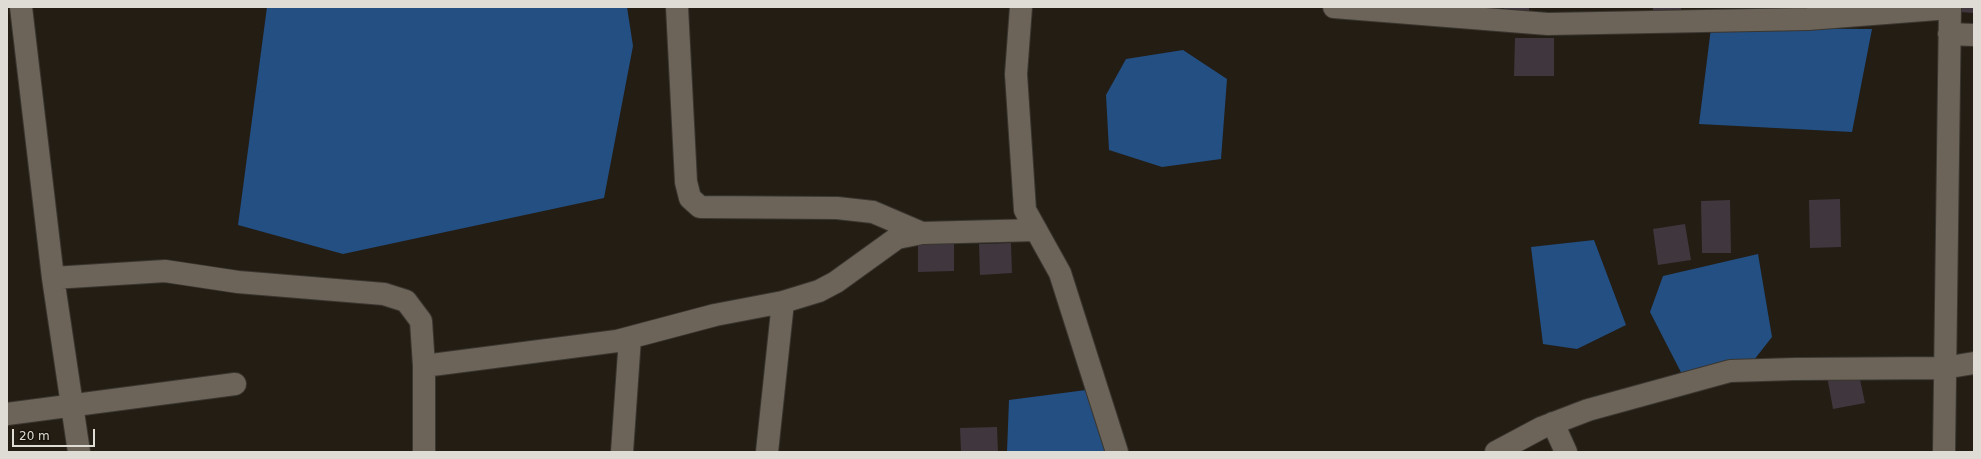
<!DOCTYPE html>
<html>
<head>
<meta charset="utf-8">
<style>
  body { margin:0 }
  #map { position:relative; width:1981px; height:459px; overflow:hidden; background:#231d14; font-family:"DejaVu Sans",sans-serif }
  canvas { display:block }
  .frame { position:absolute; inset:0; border:8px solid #dfdbd5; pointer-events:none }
  .scale { position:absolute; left:12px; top:429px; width:83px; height:18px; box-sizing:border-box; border:2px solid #dfdbd5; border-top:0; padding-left:5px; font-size:12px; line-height:14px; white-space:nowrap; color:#dfdbd5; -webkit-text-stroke:3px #1a140b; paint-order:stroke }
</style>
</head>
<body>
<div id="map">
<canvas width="1981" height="459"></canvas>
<div class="frame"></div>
<div class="scale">20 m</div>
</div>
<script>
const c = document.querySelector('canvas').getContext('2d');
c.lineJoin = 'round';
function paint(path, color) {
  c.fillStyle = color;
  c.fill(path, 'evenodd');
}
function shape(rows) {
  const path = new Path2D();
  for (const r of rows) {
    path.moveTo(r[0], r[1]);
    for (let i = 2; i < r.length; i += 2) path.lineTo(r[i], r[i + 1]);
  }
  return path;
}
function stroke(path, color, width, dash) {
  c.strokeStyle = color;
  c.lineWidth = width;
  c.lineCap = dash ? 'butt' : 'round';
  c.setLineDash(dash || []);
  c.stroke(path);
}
paint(shape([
  [267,7,627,7,633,46,604,198,343,254,238,225],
  [1711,28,1872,29,1852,132,1699,124],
  [1183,50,1227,79,1221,159,1162,167,1109,150,1106,95,1126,59],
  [1594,240,1626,325,1577,349,1543,344,1531,247],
  [1758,254,1772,337,1743,374,1686,382,1650,312,1663,276],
  [1086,390,1106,452,1007,452,1009,400]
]), '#234f83');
paint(shape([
  [1504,7,1529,7,1529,13,1504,13],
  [1653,7,1681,7,1681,13,1653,14],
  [1959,7,1974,7,1974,13,1959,12],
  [1515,38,1554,38,1554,76,1514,76],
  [1840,199,1841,247,1810,248,1809,200],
  [1730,200,1731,253,1702,253,1701,201],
  [1685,224,1691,260,1658,265,1653,229],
  [918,243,954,243,954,271,918,272],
  [1011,243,1012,273,980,275,979,244],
  [1858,370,1865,403,1833,409,1827,376],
  [997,427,998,452,961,452,960,428]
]), '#40363e');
const minor = shape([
  [21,7,53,278,79,452],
  [677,7,686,182,690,198,700,207,837,208,873,212,922,233],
  [1021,7,1016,74,1025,210,1060,273,1117,452],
  [1334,7,1548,24,1808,19,1950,8],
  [1949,34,1974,35],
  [53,278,165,271,238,282,384,294,406,301,421,321,424,366,424,452],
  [424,366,617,341,715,315,783,302,819,291,836,282,897,238,922,233,1036,230],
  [7,414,235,384],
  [1553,423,1566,452],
  [622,452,630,338],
  [767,452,783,302],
  [1496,452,1541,428,1588,410,1730,371,1795,369,1944,368,1974,363],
  [1944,452,1950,7]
]);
stroke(minor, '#3a3630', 24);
stroke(minor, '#6c6459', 22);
</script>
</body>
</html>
